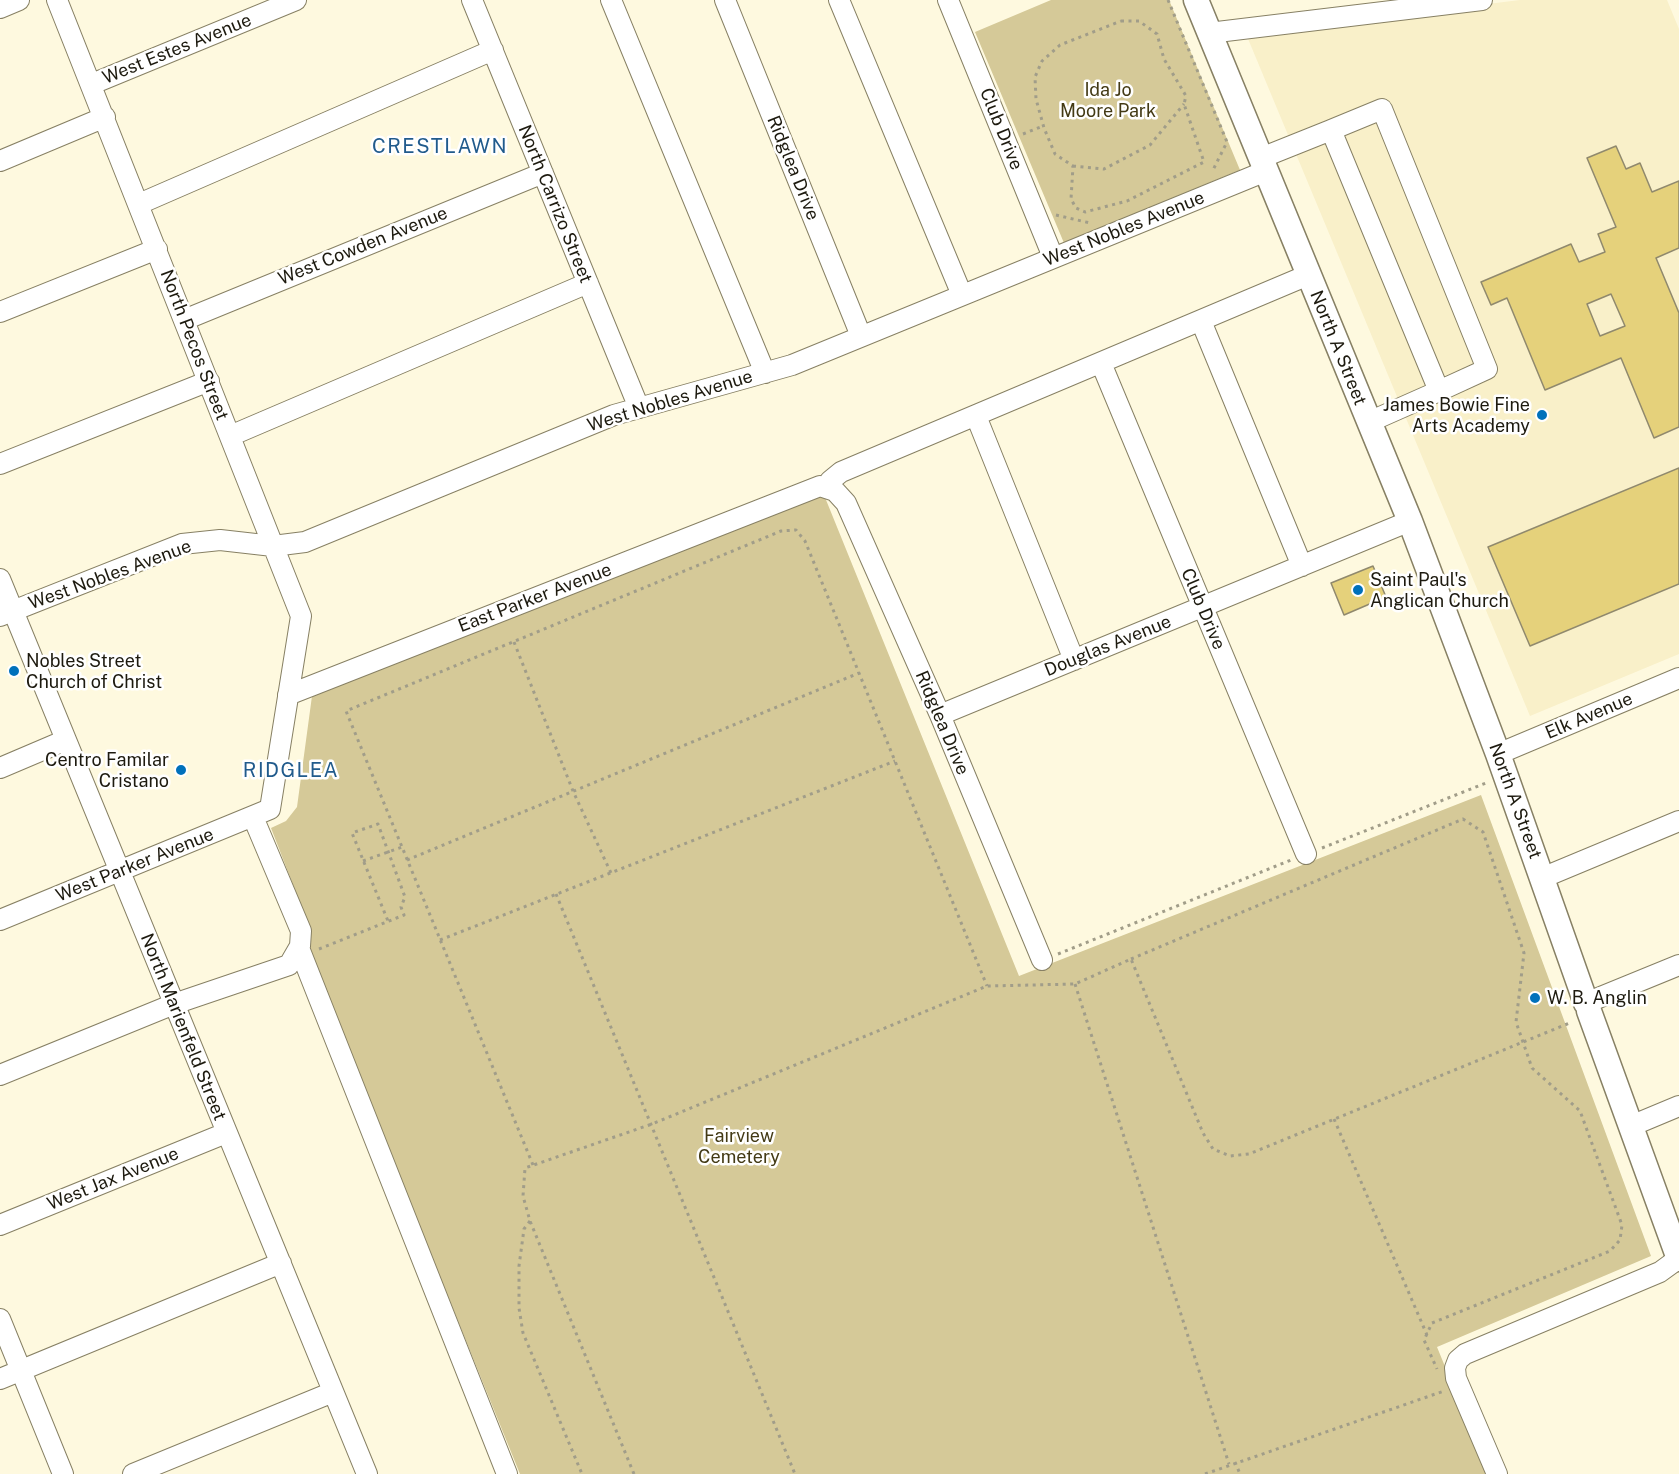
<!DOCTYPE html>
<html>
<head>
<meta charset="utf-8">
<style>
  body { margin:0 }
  canvas { display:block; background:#fef9df }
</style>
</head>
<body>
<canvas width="1679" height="1474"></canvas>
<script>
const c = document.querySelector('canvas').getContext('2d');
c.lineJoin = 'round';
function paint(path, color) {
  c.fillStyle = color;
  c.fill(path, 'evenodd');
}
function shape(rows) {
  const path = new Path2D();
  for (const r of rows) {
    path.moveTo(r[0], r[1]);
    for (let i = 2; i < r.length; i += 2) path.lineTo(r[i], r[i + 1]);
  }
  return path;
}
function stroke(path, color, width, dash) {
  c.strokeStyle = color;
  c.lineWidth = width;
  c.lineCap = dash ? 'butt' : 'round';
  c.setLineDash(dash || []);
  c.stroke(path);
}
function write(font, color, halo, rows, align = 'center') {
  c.font = font + ' "Public Sans",sans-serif';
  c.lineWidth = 5;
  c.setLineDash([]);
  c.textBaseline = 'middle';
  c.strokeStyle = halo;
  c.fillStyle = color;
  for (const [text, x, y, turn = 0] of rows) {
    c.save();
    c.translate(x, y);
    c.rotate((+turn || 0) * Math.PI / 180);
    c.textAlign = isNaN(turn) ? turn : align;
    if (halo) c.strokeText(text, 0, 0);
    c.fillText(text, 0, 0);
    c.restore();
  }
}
paint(shape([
  [1520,0,1667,0,1679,29,1679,654,1530,716,1246,34]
]), '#f9f0c9');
paint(shape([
  [1051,0,1169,0,1240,170,1064,243,975,32],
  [822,490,1019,976,1481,795,1651,1256,1437,1347,1489,1474,520,1474,310,956,311,931,271,828,286,821,297,807,312,696]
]), '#d5c998');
const building = shape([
  [1616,146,1626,169,1640,163,1652,192,1679,181,1679,248,1656,258,1679,313,1679,427,1654,438,1621,358,1545,390,1507,298,1491,305,1481,282,1571,244,1579,262,1605,252,1598,234,1616,227,1587,158,1616,146],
  [1611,294,1625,326,1600,336,1587,304,1611,294],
  [1679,468,1679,584,1530,646,1488,547,1679,468],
  [1373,566,1386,597,1344,615,1331,583,1373,566]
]);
paint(building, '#e5d17b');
stroke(building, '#90896d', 1.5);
const minor = shape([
  [472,0,639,408],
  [611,0,765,373],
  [725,0,861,336],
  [839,0,962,295],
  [948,0,1053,257],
  [0,8,19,0],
  [1209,33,1482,0],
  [92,84,296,0],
  [1261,158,1331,130],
  [0,161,105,117],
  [139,204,493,50],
  [0,312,157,249],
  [184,320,543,173],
  [1201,321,1302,566],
  [1101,363,1306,854],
  [976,416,1074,660],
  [1369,422,1439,391,1487,369,1382,109,1331,130,1439,391],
  [230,436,588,283],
  [0,464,209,381],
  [827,488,830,481,841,472,1308,275],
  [0,579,367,1474],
  [0,616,182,544,220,540,273,546,305,542,614,415,792,365,1266,171],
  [288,695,820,486,835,491,846,503,940,715,1042,960],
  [940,715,1410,521],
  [1498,754,1679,678],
  [0,768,66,740],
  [1542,878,1679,821],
  [0,920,270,809,301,616,57,0],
  [299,948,507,1474],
  [1589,1011,1586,1003,1679,965],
  [0,1075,174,1004,289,965,300,946,301,931,253,817],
  [1631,1126,1679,1106],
  [0,1225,226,1133],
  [0,1319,63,1474],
  [0,1379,281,1263],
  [133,1474,333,1392],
  [1497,1474,1456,1378,1455,1368,1458,1360,1465,1354,1660,1272,1679,1258]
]);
const major = shape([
  [1196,0,1410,521,1498,754,1586,1003],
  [1589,1011,1679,1259]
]);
stroke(minor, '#878064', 22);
stroke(major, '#878064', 27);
stroke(shape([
  [1168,0,1227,142,1212,172],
  [1121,21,1139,21,1157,34,1164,59,1186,96,1184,104,1204,162,1127,201,1085,212,1076,208,1071,199,1073,166,1055,154,1044,128,1036,99,1035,77,1042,61,1060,45,1121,21],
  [1023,134,1043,126],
  [1073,166,1104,169,1150,145,1184,104],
  [1056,215,1090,223],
  [514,642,573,791,611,873],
  [1322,848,1486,783],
  [407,860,859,673],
  [363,861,402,847],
  [556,894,795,1474],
  [440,940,895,761],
  [319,949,404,915,401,907,405,897,378,824,352,833,388,921],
  [1058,954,1291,860],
  [1131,959,1463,819,1483,832,1524,953,1516,1022,1532,1068,1580,1111,1622,1225,1620,1240,1610,1251,1432,1323,1424,1340,1437,1369],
  [1075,984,1229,1464],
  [1334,1119,1427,1335],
  [533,1165,346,711,781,531,796,530,805,541,987,986],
  [530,1221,524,1229,519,1266,519,1308,523,1333,582,1474],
  [1235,1462,1240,1474],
  [634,1474,530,1221,523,1196,525,1168,652,1124,987,986,1075,984,1131,959,1203,1133,1213,1149,1230,1156,1249,1154,1572,1022],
  [1205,1474,1444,1391]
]), '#a19d89', 3, [3, 4.5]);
stroke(minor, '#fff', 20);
stroke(major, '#fff', 24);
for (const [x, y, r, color] of [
  [1542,415,6,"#0071bb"],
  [1358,590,6,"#0071bb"],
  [14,671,6,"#0071bb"],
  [181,770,6,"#0071bb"],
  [1535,998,6,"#0071bb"]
]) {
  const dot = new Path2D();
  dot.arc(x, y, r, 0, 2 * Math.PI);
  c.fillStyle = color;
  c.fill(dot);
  stroke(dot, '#fff', 2);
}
write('18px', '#1d1a0f', '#fff', [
  ["West Estes Avenue",177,49,-22],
  ["Club Drive",1001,129,68],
  ["Ridglea Drive",793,168,68],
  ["North Carrizo Street",555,204,68],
  ["West Nobles Avenue",1124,229,-22],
  ["West Cowden Avenue",363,246,-22],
  ["North Pecos Street",194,345,69],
  ["North A Street",1338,348,68],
  ["West Nobles Avenue",670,401,-17],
  ["West Nobles Avenue",110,575,-20],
  ["East Parker Avenue",535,598,-21],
  ["Club Drive",1203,609,67],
  ["Douglas Avenue",1108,646,-22],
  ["Elk Avenue",1589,716,-23],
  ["Ridglea Drive",942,723,67],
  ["North A Street",1515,801,70],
  ["West Parker Avenue",135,865,-22],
  ["North Marienfeld Street",183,1027,68],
  ["West Jax Avenue",113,1179,-22]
]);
write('18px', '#433a15', '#fff', [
  ["Ida Jo",1108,90],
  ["Moore Park",1108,111],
  ["Fairview",739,1136],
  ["Cemetery",739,1157]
]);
write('18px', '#1d1a0f', '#fff', [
  ["James Bowie Fine",1530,405,"right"],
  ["Arts Academy",1530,426,"right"],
  ["Saint Paul's",1370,580],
  ["Anglican Church",1370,601],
  ["Nobles Street",26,661],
  ["Church of Christ",26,682],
  ["Centro Familar",169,760,"right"],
  ["Cristano",169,781,"right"],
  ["W. B. Anglin",1547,998]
], 'left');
c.letterSpacing = '1.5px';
write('20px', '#215b8c', '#fff', [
  ["CRESTLAWN",440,147],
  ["RIDGLEA",291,771]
]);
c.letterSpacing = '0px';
</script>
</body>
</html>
